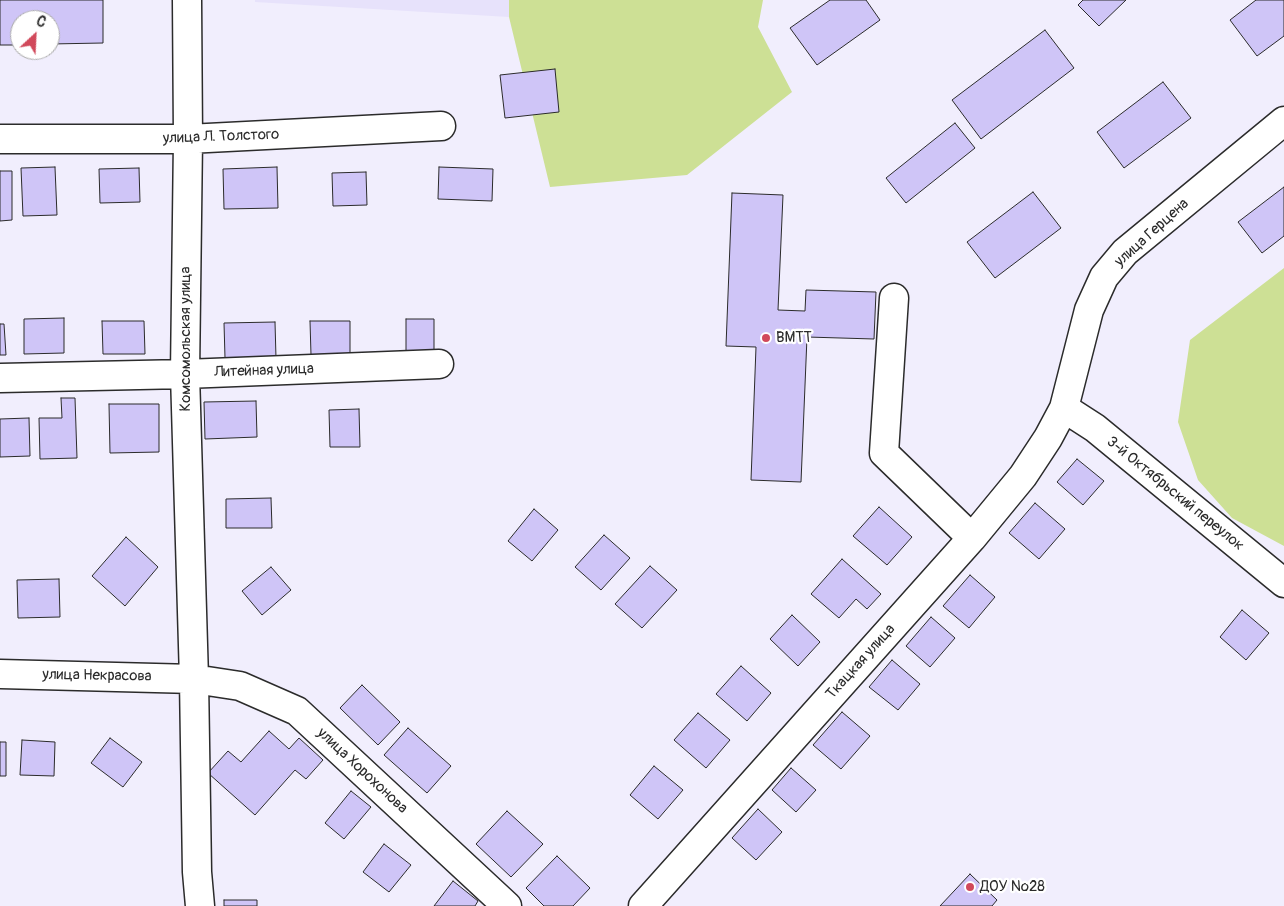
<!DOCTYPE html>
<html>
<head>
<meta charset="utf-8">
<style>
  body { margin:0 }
  #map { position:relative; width:1284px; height:906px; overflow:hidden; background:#f1eefd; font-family:Pangolin,sans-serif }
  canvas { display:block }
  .north { position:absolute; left:10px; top:10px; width:50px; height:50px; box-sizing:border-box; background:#fff; border:1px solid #aaa; border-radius:50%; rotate:25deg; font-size:14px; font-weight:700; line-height:20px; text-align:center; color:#2b2b2b }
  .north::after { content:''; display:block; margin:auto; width:18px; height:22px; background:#d1495b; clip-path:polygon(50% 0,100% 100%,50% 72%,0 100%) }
</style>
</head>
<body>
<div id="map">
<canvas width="1284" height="906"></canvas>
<div class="north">С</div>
</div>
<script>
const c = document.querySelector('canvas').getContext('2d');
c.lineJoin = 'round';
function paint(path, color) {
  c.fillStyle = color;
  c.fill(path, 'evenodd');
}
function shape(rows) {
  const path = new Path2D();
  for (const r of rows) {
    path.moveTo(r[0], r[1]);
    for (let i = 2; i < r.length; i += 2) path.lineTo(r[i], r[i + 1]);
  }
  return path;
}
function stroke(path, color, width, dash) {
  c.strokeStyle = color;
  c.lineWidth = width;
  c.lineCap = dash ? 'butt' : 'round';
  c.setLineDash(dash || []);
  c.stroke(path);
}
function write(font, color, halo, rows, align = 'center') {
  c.font = font + ' Pangolin,sans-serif';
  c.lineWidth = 4.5;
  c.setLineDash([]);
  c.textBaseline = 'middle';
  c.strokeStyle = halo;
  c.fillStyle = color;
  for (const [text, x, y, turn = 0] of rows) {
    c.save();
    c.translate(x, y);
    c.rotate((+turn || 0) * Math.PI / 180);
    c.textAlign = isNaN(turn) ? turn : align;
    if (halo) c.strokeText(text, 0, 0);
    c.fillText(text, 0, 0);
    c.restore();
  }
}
paint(shape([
  [255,0,509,0,509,17,255,2]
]), '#e7e2fb');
paint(shape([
  [509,0,763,0,758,27,792,92,687,175,550,187,509,17],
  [1284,268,1284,546,1232,518,1198,480,1178,422,1190,340]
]), '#cde095');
const building = shape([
  [0,0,103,0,103,43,50,44,50,20,20,20,20,45,0,45,0,0],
  [830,0,866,0,880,20,817,65,790,28,830,0],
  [1083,0,1126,0,1099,26,1078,5,1083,0],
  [1256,0,1284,0,1284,36,1257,56,1230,20,1256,0],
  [1045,30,1074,68,981,139,952,100,1045,30],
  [555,69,559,112,505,118,500,75,555,69],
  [1163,82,1191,118,1124,168,1097,132,1163,82],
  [955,123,975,148,906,203,886,178,955,123],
  [55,167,57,215,23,216,21,168,55,167],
  [277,167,278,208,224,209,223,169,277,167],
  [439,167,493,169,492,201,438,199,439,167],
  [139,168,140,202,100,203,99,169,139,168],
  [0,171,12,171,12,220,0,221,0,171],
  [366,172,367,205,333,206,332,173,366,172],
  [1284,187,1284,236,1262,253,1238,222,1284,187],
  [1033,192,1061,228,995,278,967,242,1033,192],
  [732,193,783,195,778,310,805,311,806,290,876,292,874,339,807,337,801,482,751,480,756,347,726,346,732,193],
  [64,318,64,353,24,354,24,319,64,318],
  [406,319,434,319,434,351,406,351,406,319],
  [102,321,144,321,145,354,103,354,102,321],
  [310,321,350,321,350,355,311,355,310,321],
  [275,322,276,358,225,358,224,323,275,322],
  [0,324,4,324,6,355,0,355,0,324],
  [61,398,75,398,77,458,40,459,39,418,62,418,61,398],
  [256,401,257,437,205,439,204,402,256,401],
  [109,404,159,404,159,452,110,453,109,404],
  [359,409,360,447,330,447,329,410,359,409],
  [29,418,30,456,0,457,0,419,29,418],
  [1077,459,1104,481,1083,505,1057,482,1077,459],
  [271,498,272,528,226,528,226,499,271,498],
  [1035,503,1065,529,1039,559,1009,533,1035,503],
  [879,507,912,537,887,565,853,536,879,507],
  [534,509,558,530,532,561,508,541,534,509],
  [604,535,630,558,601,590,575,567,604,535],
  [126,537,158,567,125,606,92,576,126,537],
  [842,559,881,594,867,609,856,599,839,618,811,594,842,559],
  [650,566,677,590,642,628,615,604,650,566],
  [271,567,291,590,262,615,242,591,271,567],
  [970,575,995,597,969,628,943,606,970,575],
  [59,579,60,617,18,618,17,580,59,579],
  [1242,610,1269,633,1246,660,1220,637,1242,610],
  [792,615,820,642,798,666,770,639,792,615],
  [931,617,955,638,930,667,906,646,931,617],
  [892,660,920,684,898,710,869,687,892,660],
  [741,666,771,693,747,721,716,694,741,666],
  [362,685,400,722,378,745,340,708,362,685],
  [842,712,870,736,841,769,813,745,842,712],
  [698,713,730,740,706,768,674,740,698,713],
  [408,728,451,766,427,793,384,755,408,728],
  [269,731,289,749,299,738,323,760,306,779,295,770,255,815,208,773,228,751,241,762,269,731],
  [110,738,142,762,123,787,91,763,110,738],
  [22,740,55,742,54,776,20,775,22,740],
  [0,742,6,742,6,776,0,776,0,742],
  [654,766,683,790,658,819,630,795,654,766],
  [791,768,816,790,796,812,772,790,791,768],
  [351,791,371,807,344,839,325,823,351,791],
  [758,809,782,832,756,860,732,838,758,809],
  [507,811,543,844,511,877,476,844,507,811],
  [384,844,411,865,389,892,363,872,384,844],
  [557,856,590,888,573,906,544,906,526,888,557,856],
  [970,874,997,900,992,906,940,906,970,874],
  [453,881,478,901,475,906,434,906,453,881],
  [224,900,257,900,257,906,224,906,224,900]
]);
paint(building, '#cfc5f7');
stroke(building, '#2b2b2b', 1);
const minor = shape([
  [187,0,188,139,185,374,194,679,197,872,200,906],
  [0,139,188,139,441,126],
  [894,298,884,453,972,538],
  [0,378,185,374,439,364],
  [1064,408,1095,428,1284,583],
  [0,674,194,679,240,686,297,711,507,906],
  [643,906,972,538,1023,476,1048,438,1064,408,1089,310,1104,277,1125,252,1284,121]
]);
stroke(minor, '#2b2b2b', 31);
stroke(minor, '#fff', 28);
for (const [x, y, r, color] of [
  [766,338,5,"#d1495b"],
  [970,887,5,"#d1495b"]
]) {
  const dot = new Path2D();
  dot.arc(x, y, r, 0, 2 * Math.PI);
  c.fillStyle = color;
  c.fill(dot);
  stroke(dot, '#fff', 2);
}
write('15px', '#2b2b2b', '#fff', [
  ["улица Л. Толстого",221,137,-2],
  ["улица Герцена",1152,233,-42],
  ["Комсомольская улица",186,339,-90],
  ["Литейная улица",264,371,-2],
  ["3-й Октябрьский переулок",1175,494,39],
  ["Ткацкая улица",861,662,-48],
  ["улица Некрасова",97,676,1],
  ["улица Хорохонова",362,771,43]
]);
write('15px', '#2b2b2b', '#fff', [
  ["ВМТТ",776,338],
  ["ДОУ №28",980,887]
], 'left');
</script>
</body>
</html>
